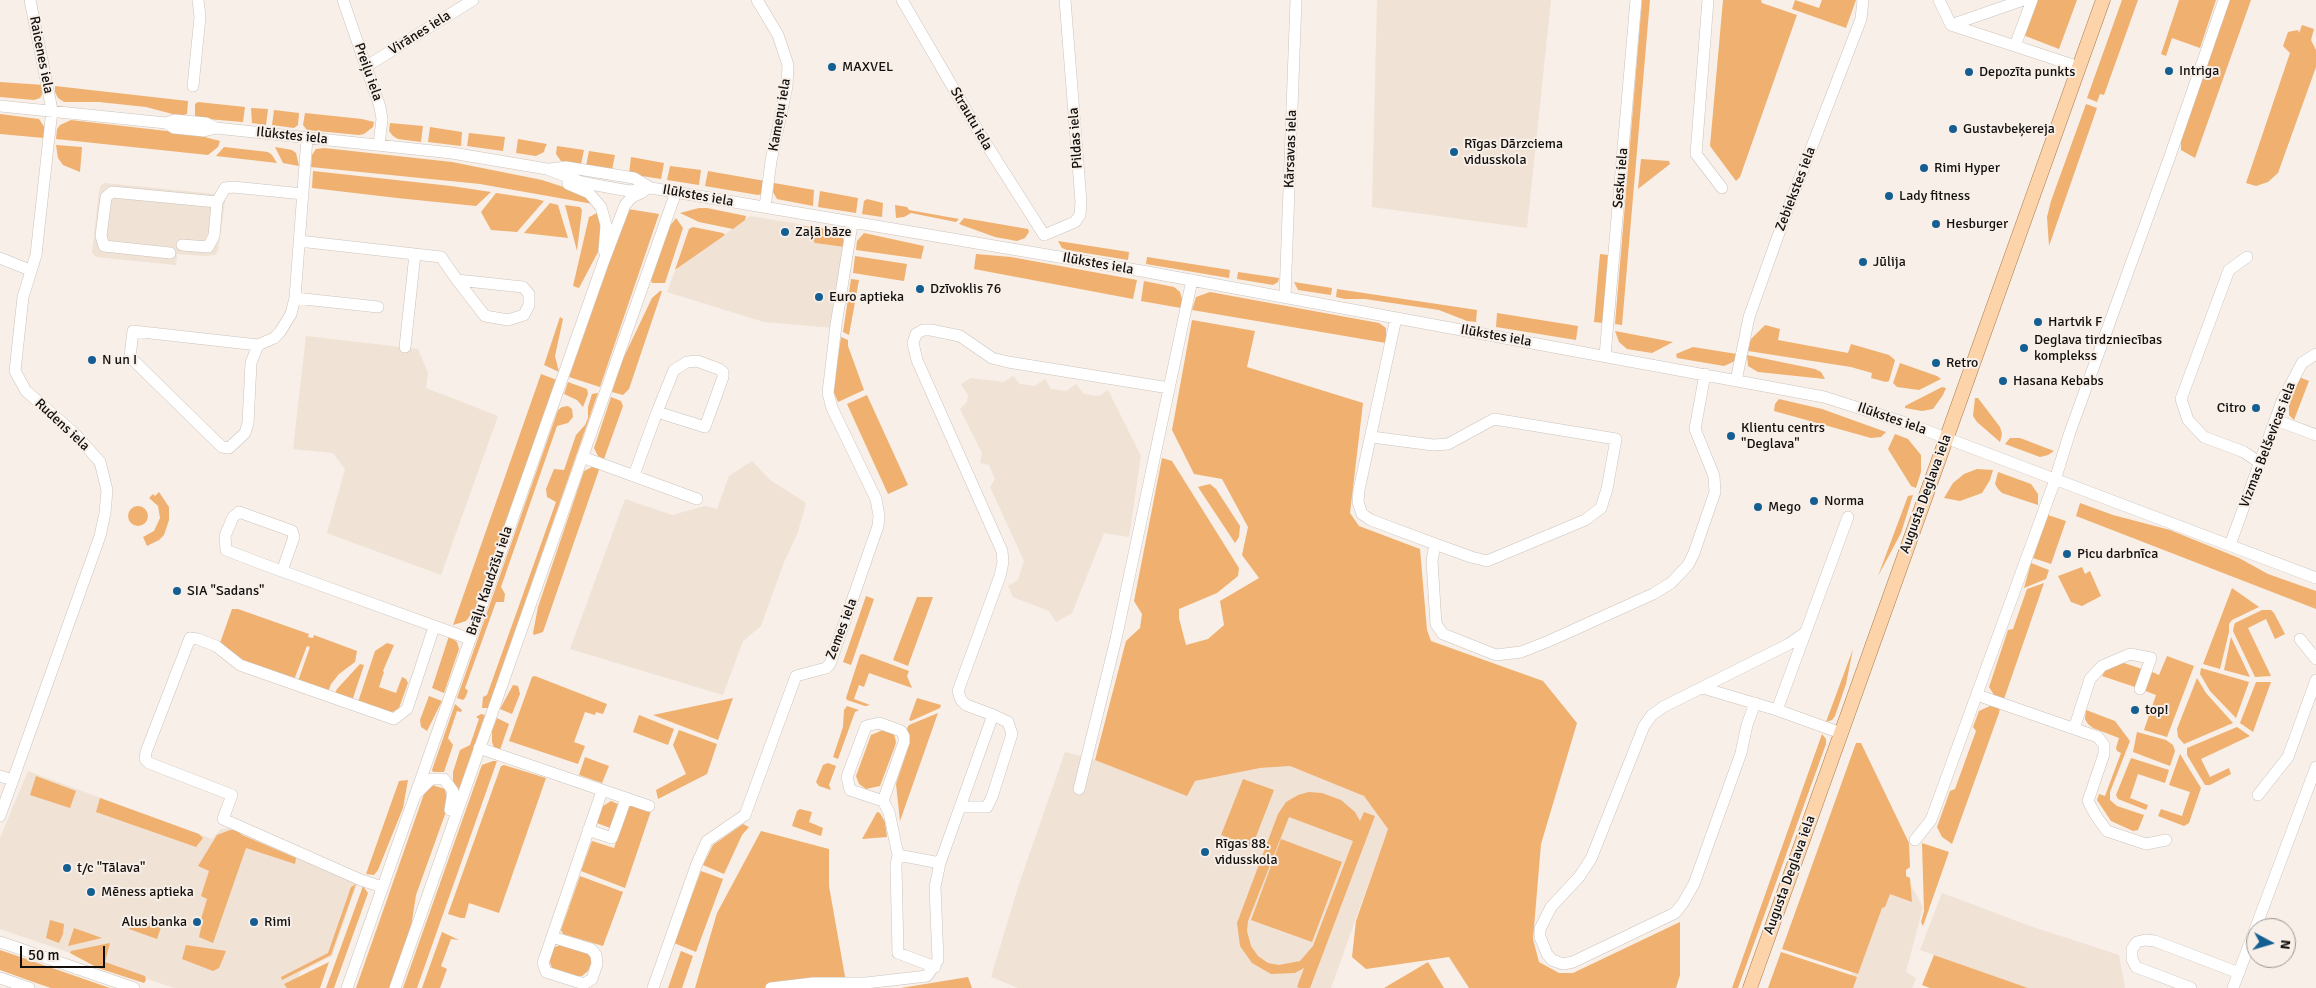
<!DOCTYPE html>
<html>
<head>
<meta charset="utf-8">
<style>
  body { margin:0 }
  #map { position:relative; width:2316px; height:988px; overflow:hidden; background:#f7efe8; font-family:Signika,sans-serif }
  canvas { display:block }
  .north { position:absolute; left:2246px; top:918px; width:50px; height:50px; box-sizing:border-box; background:#f7efe8; border:1px solid #9b9590; border-radius:50%; rotate:96deg; font-size:14px; font-weight:700; line-height:20px; text-align:center; color:#120f0d }
  .north::after { content:''; display:block; margin:auto; width:18px; height:22px; background:#145e91; clip-path:polygon(50% 0,100% 100%,50% 72%,0 100%) }
  .scale { position:absolute; left:20px; top:946px; width:85px; height:22px; box-sizing:border-box; border:2px solid #120f0d; border-top:0; padding-left:6px; font-size:15px; line-height:18px; white-space:nowrap; color:#120f0d; -webkit-text-stroke:4px #f7efe8; paint-order:stroke }
</style>
</head>
<body>
<div id="map">
<canvas width="2316" height="988"></canvas>
<div class="north">N</div>
<div class="scale">50 m</div>
</div>
<script>
const c = document.querySelector('canvas').getContext('2d');
c.lineJoin = 'round';
function paint(path, color) {
  c.fillStyle = color;
  c.fill(path, 'evenodd');
}
function shape(rows) {
  const path = new Path2D();
  for (const r of rows) {
    if (r.length === 3) {
      path.moveTo(r[0] + r[2], r[1]);
      path.arc(r[0], r[1], r[2], 0, 2 * Math.PI);
      continue;
    }
    path.moveTo(r[0], r[1]);
    for (let i = 2; i < r.length; i += 2) path.lineTo(r[i], r[i + 1]);
  }
  return path;
}
function stroke(path, color, width, dash) {
  c.strokeStyle = color;
  c.lineWidth = width;
  c.lineCap = dash ? 'butt' : 'round';
  c.setLineDash(dash || []);
  c.stroke(path);
}
function write(font, color, halo, rows, align = 'center') {
  c.font = font + ' Signika,sans-serif';
  c.lineWidth = 4;
  c.setLineDash([]);
  c.textBaseline = 'middle';
  c.strokeStyle = halo;
  c.fillStyle = color;
  for (const [text, x, y, turn = 0] of rows) {
    c.save();
    c.translate(x, y);
    c.rotate((+turn || 0) * Math.PI / 180);
    c.textAlign = isNaN(turn) ? turn : align;
    if (halo) c.strokeText(text, 0, 0);
    c.fillText(text, 0, 0);
    c.restore();
  }
}
paint(shape([
  [1377,0,1551,0,1527,228,1372,207],
  [104,183,226,195,218,251,215,255,205,256,177,254,176,265,96,257,92,253,98,199,100,187],
  [750,216,804,225,815,243,844,247,834,328,764,322,667,292,675,271],
  [306,336,418,349,428,373,426,388,498,416,441,575,327,533,345,469,333,453,293,449],
  [1013,376,1020,384,1035,386,1045,379,1051,389,1066,391,1076,384,1084,394,1099,396,1108,390,1141,456,1129,537,1104,533,1072,613,1056,622,1049,611,1013,597,1008,586,1018,580,1024,561,990,487,995,479,989,465,980,463,982,453,960,409,967,402,968,395,961,384,971,378,1004,382],
  [752,461,770,480,806,503,798,532,784,562,761,626,743,641,723,695,570,649,625,499,672,515,705,506,717,509,729,476],
  [1065,752,1095,760,1195,781,1260,768,1290,766,1364,796,1388,829,1331,988,1018,988,991,977,1019,884],
  [28,771,212,839,221,829,231,828,357,884,332,956,300,972,294,988,174,988,0,929,0,838],
  [1897,860,1923,907,1906,972,1916,978,1912,988,1843,988,1847,984],
  [1942,893,2027,925,2119,955,2125,988,2028,988,1920,950]
]), '#f0e2d5');
paint(shape([
  [1642,0,1650,0,1622,325,1615,324],
  [1723,0,1761,0,1762,3,1797,15,1740,177,1736,181,1710,146],
  [1795,0,1819,8,1822,0,1856,0,1846,28,1792,9],
  [2036,0,2077,0,2059,49,2023,35],
  [2122,0,2138,0,2104,95,2100,94,2097,102,2087,98],
  [2179,0,2216,0,2200,48,2172,38,2166,56,2161,54],
  [2230,0,2251,0,2195,158,2181,150,2181,136],
  [2302,25,2314,29,2311,40,2316,50,2316,67,2278,173,2268,182,2256,186,2246,183,2290,53,2283,46,2288,32,2298,30,2299,33],
  [0,82,44,85,43,93,40,98,34,100,0,97],
  [55,86,188,101,187,114,180,116,146,107,99,102,64,102,58,98,55,92],
  [198,102,245,107,243,122,195,118,195,104],
  [2086,104,2097,108,2049,246,2047,217,2051,201],
  [251,108,268,109,266,125,252,123],
  [274,110,299,113,298,125,294,128,272,125],
  [305,113,362,119,374,122,373,127,364,134,359,135,307,130,303,125],
  [0,114,39,119,45,128,44,138,0,134],
  [71,120,193,134,220,141,218,147,208,155,56,139,57,129,60,125],
  [390,123,423,126,421,142,398,139,393,136,389,131],
  [430,127,462,132,461,146,428,142],
  [469,133,505,137,503,151,467,146],
  [518,139,547,144,545,148,544,152,536,156,516,153],
  [56,145,82,147,80,172,63,165,58,158],
  [557,146,584,150,581,164,561,161,556,154],
  [224,147,268,152,272,155,277,163,216,156],
  [275,147,292,150,296,153,299,166,283,163],
  [324,148,452,162,542,180,582,193,593,204,480,184,311,167,312,155,316,149],
  [589,151,615,155,612,170,586,166],
  [631,157,664,163,661,179,629,174],
  [1641,159,1669,161,1670,164,1638,189],
  [670,166,701,170,699,185,667,180],
  [313,171,451,186,491,192,476,206,397,198,312,188],
  [708,171,765,181,762,194,758,195,705,186],
  [774,183,814,190,813,206,777,199,773,192],
  [820,191,858,198,856,213,818,207],
  [496,193,536,199,544,201,517,232,491,230,481,212],
  [867,199,883,203,882,217,862,214,864,201],
  [550,203,558,205,568,238,524,233],
  [565,205,580,207,582,210,577,251],
  [895,205,907,207,909,210,959,219,956,222,911,213,904,217,896,218],
  [699,208,707,208,746,216,745,220,733,229,699,222,680,213],
  [628,209,659,214,600,387,569,377],
  [599,212,601,218,601,238,598,252,579,288,573,286,589,217],
  [676,218,683,228,665,283,652,283,651,280,670,226],
  [964,218,1028,229,1029,232,1025,238,1017,241,995,237,959,224],
  [804,226,837,230,844,240,844,247,815,243],
  [693,227,723,233,725,235,675,270,689,229],
  [864,233,924,246,921,259,856,250,857,241],
  [1058,241,1129,252,1128,260,1067,250,1062,248],
  [976,254,1011,257,1137,280,1133,299,974,269],
  [1600,254,1608,255,1603,323,1594,322],
  [855,256,907,264,904,281,853,273],
  [1147,257,1230,270,1229,278,1146,264],
  [1238,272,1279,278,1278,282,1273,285,1237,279],
  [851,279,859,280,849,335,843,332],
  [1144,281,1174,287,1180,292,1182,299,1181,308,1141,301],
  [1294,282,1332,288,1331,295,1298,290],
  [1337,289,1477,310,1476,322,1467,321,1439,310,1365,299,1345,299,1336,297],
  [660,291,662,291,629,389,623,395,612,392,621,363,652,298],
  [1210,292,1379,323,1386,328,1386,343,1192,310,1196,297],
  [1497,313,1578,326,1576,340,1496,327],
  [560,317,563,319,555,356,559,372,544,365],
  [1192,320,1255,331,1247,367,1363,403,1350,513,1359,526,1420,549,1427,630,1431,641,1543,681,1577,723,1541,844,1533,939,1539,962,1559,973,1573,973,1680,922,1680,975,1676,988,1469,988,1449,957,1366,969,1352,957,1356,921,1388,829,1364,796,1290,766,1260,768,1195,781,1187,796,1095,760,1126,641,1140,628,1142,614,1134,601,1162,458,1172,461,1239,568,1238,576,1217,593,1179,609,1179,618,1186,645,1208,639,1224,625,1220,601,1259,578,1242,555,1248,527,1222,479,1194,474,1172,430],
  [1765,325,1780,329,1778,340,1848,353,1851,344,1889,355,1895,360,1889,381,1886,382,1871,378,1872,373,1851,367,1748,351,1751,339],
  [1615,331,1673,342,1652,353,1627,349,1619,342],
  [841,337,848,340,848,346,864,390,838,402,833,390],
  [1693,347,1737,354,1735,361,1724,366,1677,358,1676,354],
  [1747,355,1815,369,1821,372,1825,379,1758,372,1748,366],
  [1900,363,1937,376,1941,379,1919,390,1897,387,1893,383],
  [541,374,557,380,478,605,466,621,453,625],
  [2299,377,2309,381,2294,420,2289,415,2289,404],
  [568,382,587,389,588,394,583,407,577,400,564,394],
  [1942,387,1946,388,1943,395,1933,409,1922,411,1905,408,1905,406],
  [598,393,488,708,482,708,483,697,487,695,556,502,547,497,546,489,554,469,564,470,576,435,585,425,588,418,588,407,592,394],
  [867,395,908,485,888,494,847,404],
  [611,397,621,401,623,406,604,459,598,456,594,448],
  [1975,398,1978,398,2000,427,2002,434,2000,442,1977,422,1973,416],
  [1779,399,1822,409,1886,432,1881,437,1871,438,1774,411,1775,404],
  [568,406,572,409,573,417,568,423,557,426,501,587,505,594,504,602,496,602,465,688,468,691,465,698,463,700,457,698,558,410,562,407],
  [1895,434,1908,439,1921,455,1921,472,1916,488,1911,486,1888,449],
  [2010,438,2020,438,2054,451,2048,455,2040,457,2005,444],
  [594,466,600,467,543,632,534,635,533,633,538,607,584,471],
  [1977,469,1993,470,1990,480,1982,493,1960,501,1944,498,1953,483,1964,474],
  [1998,472,2031,484,2038,494,2038,505,2002,493,1998,489,1995,484],
  [1210,484,1216,489,1240,526,1239,537,1235,543,1198,487],
  [159,492,169,507,169,520,164,535,159,540,147,546,143,537,154,531,160,518,158,506,149,498,153,494,155,496],
  [1913,495,1901,533,1878,576,1908,496],
  [2080,503,2113,515,2170,530,2239,558,2268,574,2316,591,2316,609,2076,516],
  [138,516,10],
  [2048,515,2066,521,2051,564,2033,558],
  [2031,563,2049,570,2046,579,2024,588],
  [2082,567,2085,574,2090,571,2101,596,2082,606,2071,602,2058,576],
  [2044,583,2004,699,1994,695,1989,687,2008,630,2013,629,2027,589],
  [2232,588,2259,607,2232,620,2229,624,2229,632,2220,669,2203,664],
  [866,596,874,599,851,665,843,662],
  [917,597,933,597,908,666,893,660],
  [232,609,238,609,309,634,308,637,313,638,314,635,357,651,355,662,339,674,331,684,328,692,298,681,310,647,307,646,294,680,243,662,220,643],
  [2262,610,2271,610,2274,613,2285,634,2275,639,2266,619,2248,628,2271,676,2255,677,2233,631,2234,626,2235,623],
  [449,636,457,642,459,649,444,693,432,688],
  [2231,637,2250,677,2224,670],
  [387,643,394,645,383,671,384,672,379,687,396,693,402,677,406,679,408,683,399,708,391,713,358,702,375,651],
  [1853,649,1846,684,1835,716,1832,720,1826,722],
  [863,654,909,671,907,676,912,688,869,673,864,687,859,685,854,699,870,705,865,706,847,700,846,698,860,655],
  [2167,656,2194,666,2167,737,2144,730,2156,695,2143,690,2150,671,2159,675],
  [2121,662,2142,669,2135,687,2102,676,2105,671],
  [360,664,364,665,352,701,334,695,337,689],
  [2201,668,2249,682,2236,718,2210,691,2200,674],
  [535,676,607,704,603,714,596,712,595,715,585,712,574,742,585,746,578,764,509,741,532,677],
  [2197,678,2206,693,2233,723,2184,744,2178,737,2177,729],
  [2256,682,2271,682,2253,732,2240,723],
  [513,685,518,686,520,694,512,714,500,709],
  [429,696,442,701,427,731,421,727,420,720],
  [733,698,718,740,653,715],
  [917,698,941,705,940,708,911,721,909,720],
  [455,704,462,710,461,712,457,711,448,738,453,745,444,772,433,772,432,770],
  [847,706,859,710,855,712,838,759,833,757,843,727,844,710],
  [1990,706,2000,708,1999,713,1952,844,1942,837,1937,827,1950,791,1955,789,1976,731,1973,727,1979,711],
  [2086,710,2115,721,2130,741,2110,792,2110,800,2117,806,2144,815,2138,830,2133,831,2111,821,2097,800,2099,794,2105,796,2121,753,2117,751,2116,748,2119,738,2093,728,2088,724,2085,719],
  [938,713,900,821,896,784,910,742,907,728,909,725],
  [481,714,485,715,459,789,457,789,453,781,453,772,460,750,470,745,479,719,476,717],
  [639,715,674,729,668,745,633,732],
  [497,718,509,724,500,750,494,747,492,742,492,731],
  [2237,727,2250,736,2201,759,2210,777,2229,768,2231,774,2210,785,2205,785,2187,755,2187,748],
  [679,730,717,744,707,774,658,799,656,790,686,774,673,745],
  [883,730,894,734,896,742,895,746,880,786,866,789,859,784,856,776,871,735],
  [2137,732,2166,740,2173,745,2175,751,2170,766,2133,752],
  [1822,734,1826,739,1826,744,1738,988,1732,988],
  [1856,743,1861,743,1909,843,1910,867,1906,870,1906,876,1910,878,1912,902,1890,894,1885,907,1882,908,1858,974,1782,949],
  [2180,754,2201,788,2189,823,2184,826,2158,816,2161,809,2182,816,2190,792,2169,785],
  [585,757,609,766,602,783,579,775],
  [2131,758,2169,770,2165,783,2138,774,2130,798,2148,805,2146,810,2118,799,2116,795],
  [493,761,497,761,417,988,403,988,480,770,482,765],
  [828,763,836,766,829,785,831,790,819,786,816,782,823,765],
  [504,765,546,778,499,913,469,903,465,918,461,918,448,914,501,766],
  [36,776,76,791,70,808,30,795],
  [1243,779,1274,790,1252,847,1221,835],
  [408,780,403,808,378,870,374,875,366,874,399,781],
  [432,785,445,789,448,806,416,895,411,927,389,988,356,988,425,791],
  [1309,792,1322,793,1341,800,1355,812,1360,821,1364,812,1375,816,1310,988,1300,988,1297,987,1304,968,1295,973,1271,974,1252,963,1240,946,1237,923,1278,814,1286,802,1298,795],
  [1289,817,1353,841,1313,946,1300,961,1279,965,1268,963,1258,956,1251,946,1247,931,1248,921],
  [100,798,199,834,203,838,196,847,96,812],
  [611,801,618,804,610,828,597,823,603,806],
  [629,804,651,811,625,888,581,871,592,841,614,848],
  [800,809,812,812,809,822,823,828,821,836,792,826,797,811],
  [877,812,880,813,885,822,887,837,862,839],
  [743,824,749,827,742,835,724,874,703,865,713,845],
  [230,830,236,830,242,835,296,858,295,864,246,848,213,943,199,937,203,920,201,919,207,899,201,896,209,871,198,866,217,835],
  [761,831,829,849,829,886,847,988,695,988,717,913],
  [1281,839,1342,862,1312,942,1251,920],
  [1922,843,1949,852,1923,926,1921,922,1924,911],
  [701,871,723,879,696,952,674,943],
  [580,876,623,892,603,946,563,934,561,930],
  [356,884,331,955,282,980,281,977,328,953,351,887],
  [363,886,368,893,334,988,326,988],
  [133,917,161,927,157,939,129,929],
  [50,920,64,924,63,934,59,943,46,938],
  [74,928,102,938,68,946],
  [442,932,459,940,451,939,441,966,447,969,440,988,422,988],
  [110,943,105,962,145,976,146,980,144,983,98,968,70,953,71,951],
  [562,944,586,952,590,955,592,961,588,971,582,976,576,976,552,968,548,957,551,949],
  [186,945,226,951,219,968,213,971,182,959],
  [0,950,110,988,51,988,39,984,0,970],
  [681,951,693,956,682,988,668,988],
  [1781,952,1857,977,1853,988,1768,988],
  [1934,955,2028,988,1930,988,1922,985],
  [329,962,320,988,287,988,284,984],
  [1428,962,1444,988,1384,988],
  [968,977,972,988,901,988]
]), '#f0b06f');
const minor = shape([
  [343,0,380,107,382,119,379,145],
  [757,0,778,35,788,65,787,86,771,161,765,207],
  [902,0,983,139,1044,235],
  [1708,0,1696,154,1722,188],
  [1939,0,1951,25,2079,67],
  [1951,25,2023,0],
  [2015,46,2032,0],
  [367,66,473,0],
  [193,86,200,17,198,0],
  [0,106,166,123,175,120,206,123,216,128,452,153,547,169,581,182,612,188,630,191,651,188,1142,271,1824,397,1909,424,2316,578],
  [166,123,174,128,204,131,216,128],
  [550,169,566,167,634,178,651,188],
  [568,184,589,193,601,207,606,225,604,251],
  [1044,235,1075,222,1080,215,1081,202,1065,0],
  [299,241,441,257,457,280,485,316,508,320,524,315,529,305,529,294,523,287,457,280],
  [182,245,208,247,214,236,217,202],
  [170,253,104,246,101,236,106,197,112,192,217,202,225,188,233,187,303,194],
  [2247,257,2229,270,2181,399,2188,420,2204,437,2244,452,2260,463],
  [0,258,30,270],
  [1285,297,1296,0],
  [295,298,378,307],
  [258,345,251,363,248,423,245,433,229,448,222,447,130,357,133,331,258,345,274,338,280,332,291,314,295,298,307,138],
  [405,347,415,254],
  [1605,356,1636,0],
  [1736,381,1749,317,1784,219,1861,19,1863,0],
  [2276,420,2316,435],
  [1372,437,1433,445,1448,444,1494,419,1616,439,1607,489,1601,508,1585,520,1487,561,1471,557,1435,544,1371,520,1362,514,1358,502,1359,490,1396,318],
  [582,457,697,499],
  [634,475,657,412,674,370,687,362,697,361,719,369,723,372,723,377,705,427,657,412],
  [1435,544,1432,561,1436,624,1443,634,1496,655,1521,652,1549,641,1653,594,1671,583,1688,565,1694,553,1715,492,1714,476,1695,429,1705,374],
  [2230,545,2282,401,2302,363,2316,354],
  [282,571,294,537,292,531,239,512,233,517,225,536,226,550,265,565,470,639],
  [2300,639,2316,659],
  [1703,688,1777,710,1841,733],
  [1977,695,2098,737,2104,745,2104,754,2088,801,2096,816,2107,831,2146,844,2166,840],
  [1755,703,1747,725,1741,753,1694,884,1683,903,1675,913,1573,962,1563,964,1552,960,1547,954,1540,937,1540,929,1551,907,1579,877,1591,859,1644,726,1652,715,1663,707,1789,644,1806,632],
  [1777,710,1848,517],
  [2074,729,2090,679,2102,666,2130,654,2151,658,2140,689],
  [479,748,649,806],
  [0,776,13,780],
  [1079,789,1116,639,1192,280],
  [418,792,431,779,444,779,453,791,450,810],
  [2258,795,2288,757,2316,680],
  [883,801,850,790,847,777,866,726,879,723,901,731,904,736,904,742,883,801,889,812,898,855,940,863],
  [961,807,987,807,992,797,1012,734,1008,722,993,715],
  [0,816,100,536,105,513,107,490,100,462,75,434,26,391,15,371,23,297,36,255,52,110,30,0],
  [588,830,612,838,626,799],
  [1915,840,1931,820,2055,480,2070,432,2170,156,2224,0],
  [898,855,896,865,898,953,935,967],
  [382,887,361,880,223,819,232,795,149,763,145,759,146,752,190,638,198,639,216,646,240,665,394,719,407,709,434,627],
  [552,937,591,949,596,955,597,964,592,979,584,984,546,972,543,963,602,791],
  [0,942,134,988],
  [0,978,29,988],
  [347,988,603,263,625,205,632,197,643,192],
  [395,988,676,192],
  [653,988,696,866,707,841,745,815,796,676,826,668,830,664,878,526,879,516,876,499,832,408,828,393,836,325,852,224],
  [771,988,813,983,866,983,927,976,938,960,935,887,940,863,993,715,966,705,961,700,958,691,1000,576,1003,562,1002,551,917,360,913,343,916,334,923,330,931,330,960,336,992,358,1008,362,1169,388],
  [2191,988,2136,967,2132,959,2132,949,2137,942,2145,940,2155,941,2239,973],
  [2233,988,2316,767]
]);
const major = shape([
  [1750,988,2103,0]
]);
stroke(minor, '#cbc3bc', 12);
stroke(major, '#a97c4d', 15);
stroke(minor, '#fff', 11);
stroke(major, '#fdd3a9', 14);
for (const [x, y, r, color] of [
  [832,67,5,"#145e91"],
  [2169,71,5,"#145e91"],
  [1969,72,5,"#145e91"],
  [1953,129,5,"#145e91"],
  [1454,152,5,"#145e91"],
  [1924,168,5,"#145e91"],
  [1889,196,5,"#145e91"],
  [1936,224,5,"#145e91"],
  [785,232,5,"#145e91"],
  [1863,262,5,"#145e91"],
  [920,289,5,"#145e91"],
  [819,297,5,"#145e91"],
  [2038,322,5,"#145e91"],
  [2024,348,5,"#145e91"],
  [92,360,5,"#145e91"],
  [1936,363,5,"#145e91"],
  [2003,381,5,"#145e91"],
  [2256,408,5,"#145e91"],
  [1731,436,5,"#145e91"],
  [1814,501,5,"#145e91"],
  [1758,507,5,"#145e91"],
  [2067,554,5,"#145e91"],
  [177,591,5,"#145e91"],
  [2135,710,5,"#145e91"],
  [1205,852,5,"#145e91"],
  [67,868,5,"#145e91"],
  [91,892,5,"#145e91"],
  [197,922,5,"#145e91"],
  [254,922,5,"#145e91"]
]) {
  const dot = new Path2D();
  dot.arc(x, y, r, 0, 2 * Math.PI);
  c.fillStyle = color;
  c.fill(dot);
  stroke(dot, '#f7efe8', 2);
}
write('14px', '#120f0d', '#f7efe8', [
  ["Virānes iela",420,33,-32],
  ["Raicenes iela",41,55,79],
  ["Preiļu iela",368,72,71],
  ["Kameņu iela",780,115,-80],
  ["Strautu iela",971,119,60],
  ["Ilūkstes iela",292,136,6],
  ["Pildas iela",1076,138,-94],
  ["Kārsavas iela",1291,149,-88],
  ["Sesku iela",1621,178,-85],
  ["Zebiekstes iela",1796,189,-69],
  ["Ilūkstes iela",698,196,10],
  ["Ilūkstes iela",1098,264,10],
  ["Ilūkstes iela",1496,336,10],
  ["Ilūkstes iela",1892,419,19],
  ["Rudens iela",62,425,43],
  ["Vizmas Belševicas iela",2268,445,-69],
  ["Augusta Deglava iela",1926,494,-70],
  ["Brāļu Kaudzīšu iela",490,581,-71],
  ["Zemes iela",842,629,-69],
  ["Augusta Deglava iela",1790,875,-70]
]);
write('14px', '#120f0d', '#f7efe8', [
  ["MAXVEL",842,67],
  ["Intriga",2179,71],
  ["Depozīta punkts",1979,72],
  ["Gustavbeķereja",1963,129],
  ["Rīgas Dārzciema",1464,144],
  ["vidusskola",1464,160],
  ["Rimi Hyper",1934,168],
  ["Lady fitness",1899,196],
  ["Hesburger",1946,224],
  ["Zaļā bāze",795,232],
  ["Jūlija",1873,262],
  ["Dzīvoklis 76",930,289],
  ["Euro aptieka",829,297],
  ["Hartvik F",2048,322],
  ["Deglava tirdzniecības",2034,340],
  ["komplekss",2034,356],
  ["N un I",102,360],
  ["Retro",1946,363],
  ["Hasana Kebabs",2013,381],
  ["Citro",2246,408,"right"],
  ["Klientu centrs",1741,428],
  ["\"Deglava\"",1741,444],
  ["Norma",1824,501],
  ["Mego",1768,507],
  ["Picu darbnīca",2077,554],
  ["SIA \"Sadans\"",187,591],
  ["top!",2145,710],
  ["Rīgas 88.",1215,844],
  ["vidusskola",1215,860],
  ["t/c \"Tālava\"",77,868],
  ["Mēness aptieka",101,892],
  ["Alus banka",187,922,"right"],
  ["Rimi",264,922]
], 'left');
</script>
</body>
</html>
